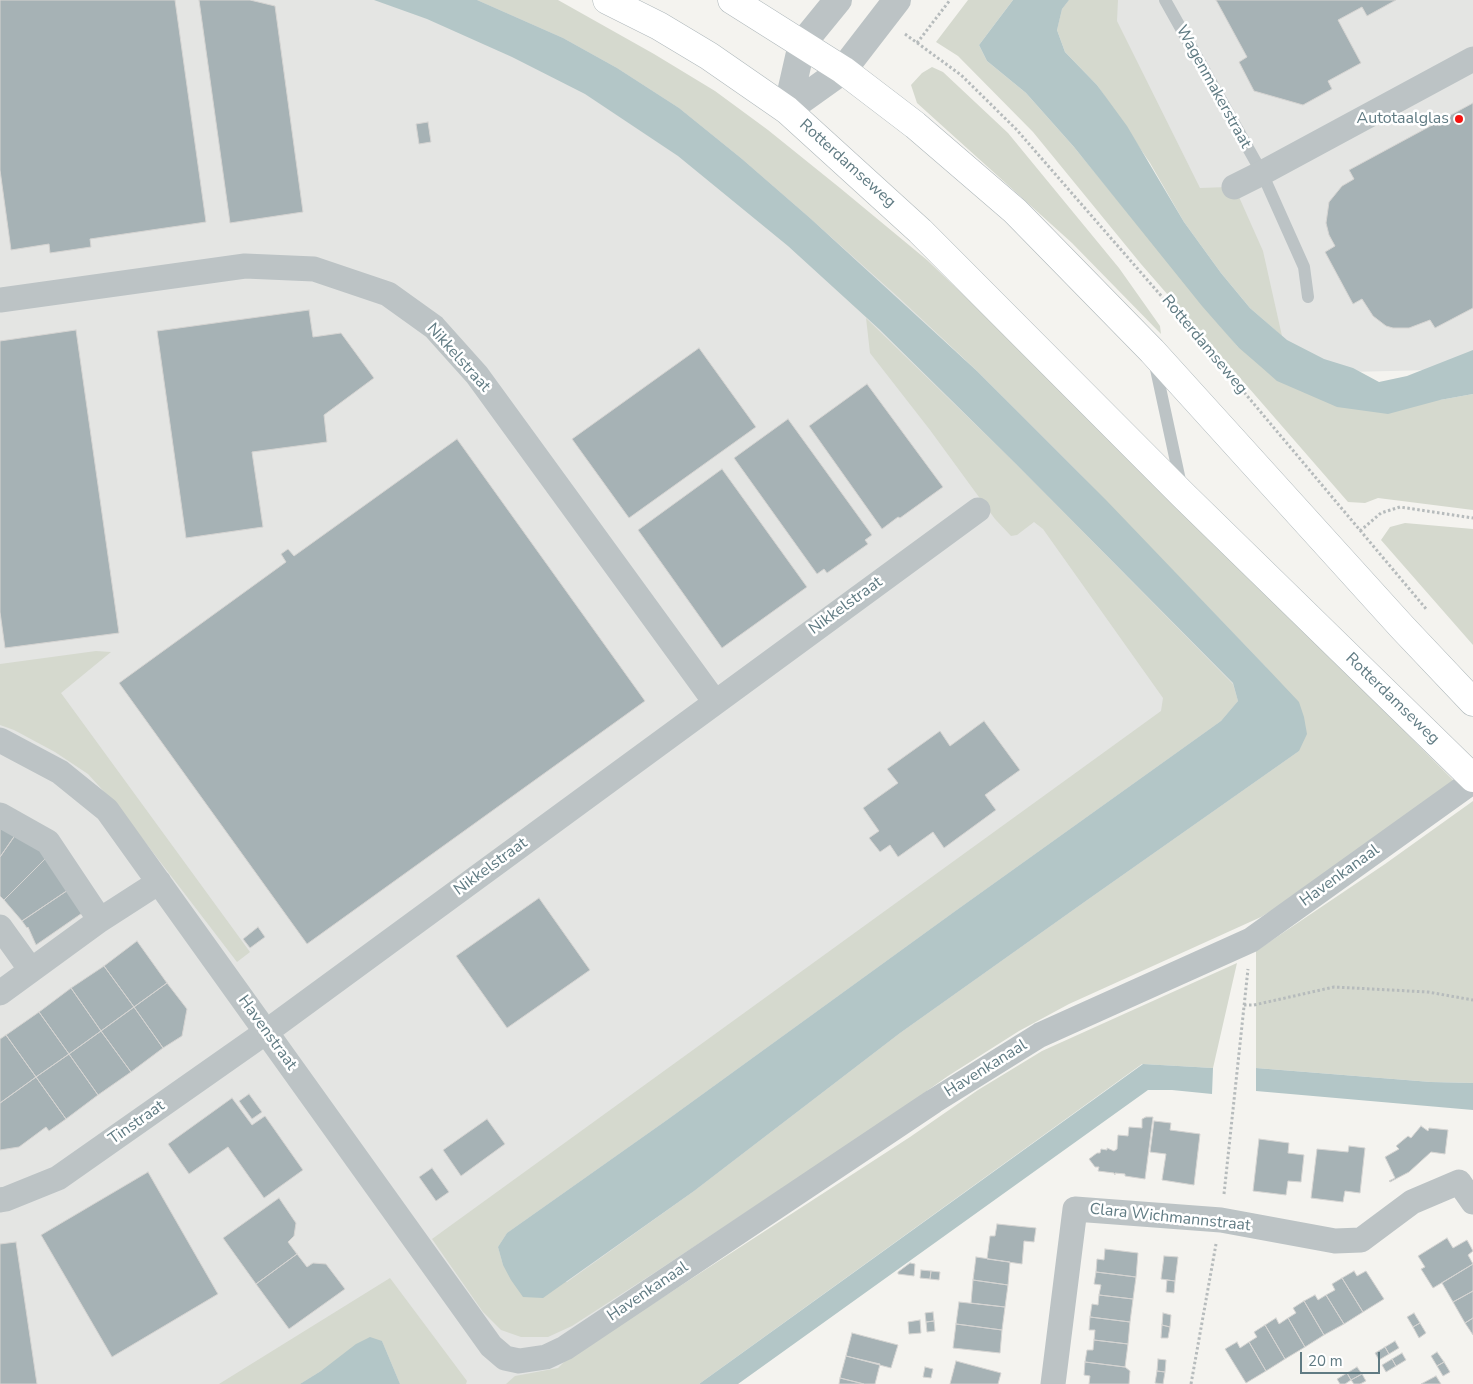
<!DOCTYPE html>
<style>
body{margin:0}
#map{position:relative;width:1473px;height:1384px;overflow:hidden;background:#f4f3ef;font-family:"Nunito Sans",sans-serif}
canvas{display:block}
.scale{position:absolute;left:1300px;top:1352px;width:80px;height:22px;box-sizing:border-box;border:2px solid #607b83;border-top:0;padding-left:6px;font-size:15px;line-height:18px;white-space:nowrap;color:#607b83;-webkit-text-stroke:4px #fff;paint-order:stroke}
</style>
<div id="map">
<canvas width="1473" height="1384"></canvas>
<div class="scale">20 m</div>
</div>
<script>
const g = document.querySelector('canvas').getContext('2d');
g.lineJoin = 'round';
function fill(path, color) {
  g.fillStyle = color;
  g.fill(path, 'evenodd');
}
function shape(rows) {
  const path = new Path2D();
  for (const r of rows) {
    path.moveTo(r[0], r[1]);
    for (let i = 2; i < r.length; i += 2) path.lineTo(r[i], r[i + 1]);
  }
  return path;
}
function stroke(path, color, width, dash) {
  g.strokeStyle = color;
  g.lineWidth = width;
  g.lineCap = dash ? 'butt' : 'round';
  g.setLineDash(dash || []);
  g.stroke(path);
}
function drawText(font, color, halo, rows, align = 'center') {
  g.font = font + ' "Nunito Sans",sans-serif';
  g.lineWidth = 5;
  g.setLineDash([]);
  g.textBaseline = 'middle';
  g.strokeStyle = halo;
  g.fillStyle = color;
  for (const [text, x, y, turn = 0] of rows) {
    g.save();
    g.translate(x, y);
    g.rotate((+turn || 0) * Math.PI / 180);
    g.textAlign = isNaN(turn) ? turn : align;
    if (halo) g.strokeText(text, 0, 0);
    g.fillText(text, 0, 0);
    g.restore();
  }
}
const built = shape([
 [0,0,515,0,665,72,1339,720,547,1384,0,1384],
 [1036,0,1473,0,1473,369,1307,373]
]);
const green = shape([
 [477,0,558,0,654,54,715,91,768,130,840,188,927,260,1108,433,1454,781,1309,887,1261,917,1069,1004,1019,1031,948,1076,893,1115,657,1271,572,1326,548,1337,521,1337,501,1330,483,1312,432,1239,1161,711,1163,698,1043,529,1034,522,1017,535,1011,536,995,519,930,430,870,353,866,318,1016,464,1233,684,1238,701,1221,721,954,912,667,1120,507,1233,498,1247,503,1265,567,1282,694,1191,900,1033,1090,898,1299,751,1266,667,1080,474,977,371,898,297,811,219,742,159,679,108,617,68,563,38],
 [968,0,1013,0,979,45,987,61,1026,93,1074,147,1238,347,1440,400,1473,394,1473,510,1378,498,1365,503,1348,502,1141,264,1033,132,958,56,936,42],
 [1069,0,1118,0,1117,21,1200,188,1228,187,1239,197,1263,251,1282,336,1250,308,1221,273,1184,222,1150,163,1097,85,1065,52,1057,30,1062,9],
 [932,67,943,72,1008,133,1119,268,1160,326,1161,334,1072,243,917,103,911,85,922,73],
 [1405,523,1473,529,1473,645,1381,540,1390,527],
 [96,651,111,652,61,693,250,952,237,962,119,808,88,774,55,752,14,730,0,725,0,664],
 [1473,801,1473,1083,1431,1082,1256,1068,1256,951,1385,864],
 [1237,963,1213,1068,1142,1064,699,1384,506,1384,515,1376,558,1368,566,1360,910,1137,978,1090,1042,1051],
 [390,1278,467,1381,466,1384,400,1384,382,1341,321,1371,300,1384,219,1384]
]);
const water = shape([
 [374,0,477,0,563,38,617,68,679,108,742,159,811,219,977,371,1106,500,1266,667,1299,702,1304,717,1307,734,1299,751,1090,898,900,1033,694,1191,543,1298,523,1297,511,1280,503,1265,498,1247,507,1233,667,1120,954,912,1221,721,1238,701,1233,683,1016,464,879,329,788,246,678,156,585,94,512,57,427,19],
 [1013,0,1069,0,1062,9,1057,30,1065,52,1097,85,1127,126,1184,222,1221,273,1250,308,1287,340,1324,359,1353,368,1379,382,1407,376,1473,350,1473,394,1440,400,1388,414,1337,407,1277,381,1260,366,1238,347,1202,306,1074,147,1026,93,987,61,979,45],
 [1143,1064,1213,1068,1212,1094,1172,1090,1148,1090,738,1384,699,1384],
 [1256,1068,1431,1082,1473,1083,1473,1110,1256,1091],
 [370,1337,382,1341,400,1384,300,1384,321,1371,356,1344]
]);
const building = shape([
 [0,0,175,0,206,222,90,239,91,247,50,253,49,244,11,250,0,170,0,0],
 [199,0,250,0,275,6,303,212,230,223,199,0],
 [1216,0,1396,0,1367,16,1362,7,1338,20,1361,63,1328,81,1332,89,1303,105,1254,91,1239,62,1247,57,1216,0],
 [1473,103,1473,308,1435,328,1430,320,1409,328,1393,328,1386,326,1373,316,1362,299,1353,304,1325,252,1335,246,1329,235,1326,223,1329,202,1342,186,1354,179,1349,170,1473,103],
 [428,122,431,142,419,144,416,124,428,122],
 [309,310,313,337,341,333,374,378,324,415,327,442,252,452,263,527,186,538,157,331,309,310],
 [76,330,119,633,5,648,0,612,0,341,76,330],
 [699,348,756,427,629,518,572,439,699,348],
 [867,384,943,487,900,518,898,517,882,529,809,426,867,384],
 [788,419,872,535,865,540,868,544,827,573,824,569,817,574,734,458,788,419],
 [457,439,645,701,307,944,119,683,286,562,281,554,288,549,294,556,457,439],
 [722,469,807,587,722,648,638,530,722,469],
 [984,721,1020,770,985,795,996,810,944,848,933,832,898,857,890,845,880,852,869,838,879,831,863,808,898,783,887,769,940,731,950,746,984,721],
 [0,820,18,831,0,857,0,820],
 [18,831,48,856,4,900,0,896,0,857,18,831],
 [48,856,74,886,22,921,4,900,48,856],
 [74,886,88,909,36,945,28,927,27,928,22,921,74,886],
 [539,898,590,970,507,1028,456,956,539,898],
 [258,927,265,937,250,948,243,939,258,927],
 [137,941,167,983,134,1007,104,966,137,941],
 [104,966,134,1007,101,1031,71,988,104,966],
 [167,983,187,1009,182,1036,163,1048,134,1007,167,983],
 [71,988,101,1031,69,1054,39,1012,71,988],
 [134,1007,163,1048,131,1072,101,1031,134,1007],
 [39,1012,69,1054,36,1077,6,1035,39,1012],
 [101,1031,131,1072,98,1095,69,1054,101,1031],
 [6,1035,36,1077,0,1103,0,1039,6,1035],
 [69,1054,98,1095,66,1119,36,1077,69,1054],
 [36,1077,66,1119,49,1131,46,1127,19,1147,0,1150,0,1103,36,1077],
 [249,1094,262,1112,252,1119,239,1101,249,1094],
 [232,1098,252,1125,265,1116,303,1170,264,1198,228,1147,189,1174,168,1144,232,1098],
 [1146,1117,1153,1117,1145,1179,1125,1176,1125,1174,1115,1173,1115,1175,1114,1173,1098,1171,1099,1167,1095,1167,1089,1159,1097,1153,1100,1153,1101,1149,1107,1150,1107,1148,1114,1151,1117,1149,1118,1135,1128,1136,1129,1127,1142,1128,1142,1119,1146,1117],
 [487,1119,505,1144,461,1176,443,1150,487,1119],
 [1154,1121,1171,1123,1170,1130,1200,1134,1194,1185,1162,1180,1166,1154,1150,1152,1154,1121],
 [1421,1126,1428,1131,1429,1128,1448,1130,1445,1154,1431,1152,1409,1172,1390,1182,1389,1181,1395,1178,1385,1157,1399,1149,1396,1146,1408,1136,1411,1138,1421,1126],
 [1259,1139,1289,1143,1288,1153,1304,1155,1301,1182,1288,1181,1286,1195,1253,1191,1259,1139],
 [1349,1146,1365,1148,1360,1193,1345,1191,1343,1202,1311,1198,1317,1149,1348,1152,1349,1146],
 [432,1168,449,1192,436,1201,419,1177,432,1168],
 [148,1172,218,1294,112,1357,41,1235,148,1172],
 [279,1198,296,1223,294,1236,288,1242,297,1254,256,1284,223,1238,279,1198],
 [997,1224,1036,1228,1034,1242,1024,1241,1022,1264,987,1259,990,1236,995,1236,997,1224],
 [1447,1238,1453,1248,1467,1240,1473,1251,1468,1255,1473,1264,1433,1288,1421,1269,1425,1267,1418,1256,1447,1238],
 [16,1242,37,1384,0,1384,0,1244,16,1242],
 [1105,1249,1138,1253,1136,1277,1096,1272,1097,1259,1104,1260,1105,1249],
 [297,1254,307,1267,313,1263,326,1264,345,1289,289,1329,256,1284,297,1254],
 [1164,1256,1178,1257,1175,1281,1161,1279,1164,1256],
 [976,1257,1010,1262,1008,1285,973,1280,976,1257],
 [910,1263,915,1264,914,1276,898,1274,898,1272,910,1263],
 [1473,1264,1473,1291,1453,1302,1442,1283,1473,1264],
 [921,1270,931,1271,930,1279,920,1278,921,1270],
 [931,1271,940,1272,939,1280,930,1279,931,1271],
 [1354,1271,1357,1276,1366,1271,1384,1299,1363,1312,1342,1278,1354,1271],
 [1096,1272,1136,1277,1133,1299,1099,1295,1101,1285,1094,1284,1096,1272],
 [1342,1278,1363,1312,1344,1324,1326,1295,1335,1290,1332,1284,1342,1278],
 [973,1280,1008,1285,1005,1307,971,1303,973,1280],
 [1167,1280,1175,1281,1174,1293,1166,1292,1167,1280],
 [1473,1291,1473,1318,1465,1323,1453,1302,1473,1291],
 [1099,1295,1133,1299,1130,1322,1090,1317,1092,1304,1098,1305,1099,1295],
 [1315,1295,1318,1300,1326,1295,1344,1324,1324,1335,1304,1301,1315,1295],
 [1304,1301,1324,1335,1305,1347,1288,1318,1296,1313,1293,1308,1304,1301],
 [959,1302,1005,1307,1002,1330,956,1324,959,1302],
 [933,1312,934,1321,926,1322,925,1313,933,1312],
 [1163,1313,1171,1315,1170,1327,1162,1325,1163,1313],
 [1414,1313,1420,1323,1413,1327,1407,1317,1414,1313],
 [1090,1317,1130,1322,1128,1344,1094,1340,1095,1330,1089,1330,1090,1317],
 [1276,1318,1279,1324,1288,1318,1305,1347,1285,1359,1265,1325,1276,1318],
 [1473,1318,1473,1335,1465,1323,1473,1318],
 [920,1320,921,1333,909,1334,908,1322,920,1320],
 [934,1321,935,1331,927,1332,926,1322,934,1321],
 [1420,1323,1426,1333,1419,1338,1413,1327,1420,1323],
 [956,1324,1002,1330,1000,1353,953,1348,956,1324],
 [1162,1325,1170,1327,1168,1338,1161,1338,1162,1325],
 [1265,1325,1285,1359,1266,1371,1249,1342,1257,1337,1254,1332,1265,1325],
 [852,1333,898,1345,891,1368,846,1356,852,1333],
 [1094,1340,1128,1344,1125,1367,1085,1362,1087,1350,1093,1350,1094,1340],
 [1395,1341,1399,1348,1389,1354,1385,1347,1395,1341],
 [1237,1342,1240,1348,1249,1342,1266,1371,1246,1383,1225,1349,1237,1342],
 [1385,1347,1389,1354,1379,1360,1375,1353,1385,1347],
 [1437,1352,1444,1362,1437,1366,1431,1356,1437,1352],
 [1402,1353,1406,1360,1396,1366,1392,1359,1402,1353],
 [846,1356,880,1364,875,1384,864,1384,840,1378,846,1356],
 [1158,1359,1166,1360,1165,1372,1157,1371,1158,1359],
 [1392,1359,1396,1366,1386,1372,1382,1365,1392,1359],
 [956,1361,1001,1373,998,1384,950,1384,956,1361],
 [1085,1362,1125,1367,1130,1371,1129,1384,1089,1384,1090,1376,1084,1375,1085,1362],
 [1444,1362,1450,1372,1443,1376,1437,1366,1444,1362],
 [925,1367,933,1369,931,1378,923,1377,925,1367],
 [1357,1367,1362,1374,1351,1380,1347,1373,1357,1367],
 [1157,1371,1165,1372,1163,1384,1155,1383,1157,1371],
 [1347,1373,1351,1380,1345,1384,1340,1384,1337,1379,1347,1373],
 [1362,1374,1366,1381,1360,1384,1354,1384,1351,1380,1362,1374],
 [1436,1376,1441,1384,1421,1384,1436,1376],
 [840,1378,864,1384,839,1384,840,1378]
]);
const path = shape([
 [905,34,961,75,1016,129,1217,360,1427,610],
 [917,43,950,0],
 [1360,531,1381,513,1400,507,1473,518],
 [1244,1005,1254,1005,1334,987,1428,992,1473,1000],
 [1224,1194,1248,969],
 [1191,1384,1216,1244]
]);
const service = shape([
 [1165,0,1262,173,1304,267,1308,297],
 [1154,360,1181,485]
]);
const minor = shape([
 [1234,187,1262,173,1473,59],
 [0,300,245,266,314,269,388,294,434,327,477,375,715,702],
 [0,740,60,772,107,810,491,1346,505,1358,519,1361,546,1357,565,1348,934,1101,1040,1035,1251,940,1473,781],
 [0,815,48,842,100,920],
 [0,927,31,970],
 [0,993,100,920,159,882],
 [0,1200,6,1199,58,1178,266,1032,978,510],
 [1053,1384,1075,1209,1221,1220,1335,1241,1361,1240,1412,1202,1459,1182,1473,1202]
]);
const tertiary = shape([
 [787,110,843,70,897,0],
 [787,110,802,44,838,0]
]);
const secondary = shape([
 [607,0,659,26,709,56,787,110,920,231,1183,495,1473,778],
 [732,0,843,70,915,125,1015,211,1152,351,1402,627,1473,702]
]);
const markers = [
 [1459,119,5,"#f4120f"]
];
const streetNames = [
 ["Wagenmakerstraat",1213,87,61],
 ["Rotterdamseweg",847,164,42],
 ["Rotterdamseweg",1204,345,50],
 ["Nikkelstraat",458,358,48],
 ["Nikkelstraat",846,606,-36],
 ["Rotterdamseweg",1392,699,44],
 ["Nikkelstraat",491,867,-36],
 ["Havenkanaal",1340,876,-36],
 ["Havenstraat",267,1033,54],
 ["Havenkanaal",986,1069,-32],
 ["Tinstraat",137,1123,-35],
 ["Clara Wichmannstraat",1170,1218,6],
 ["Havenkanaal",648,1292,-34]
];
const poiNames = [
 ["Autotaalglas",1449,119]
];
fill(built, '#e4e5e3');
fill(green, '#d5d9ce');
fill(water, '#b3c6c7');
fill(building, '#a6b2b5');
stroke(building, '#d5d4d2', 1);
stroke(secondary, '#aeb7ba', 29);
stroke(path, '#b6bbbc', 3, [2.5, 2.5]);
stroke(service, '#bcc3c5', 12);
stroke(minor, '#bcc3c5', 25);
stroke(tertiary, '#bcc3c5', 28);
stroke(secondary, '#fff', 28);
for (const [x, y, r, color] of markers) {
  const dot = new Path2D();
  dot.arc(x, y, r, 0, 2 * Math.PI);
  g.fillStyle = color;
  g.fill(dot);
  stroke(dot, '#fff', 2);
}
drawText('16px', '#607b83', '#fff', streetNames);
drawText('16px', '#607b83', '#fff', poiNames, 'right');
</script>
